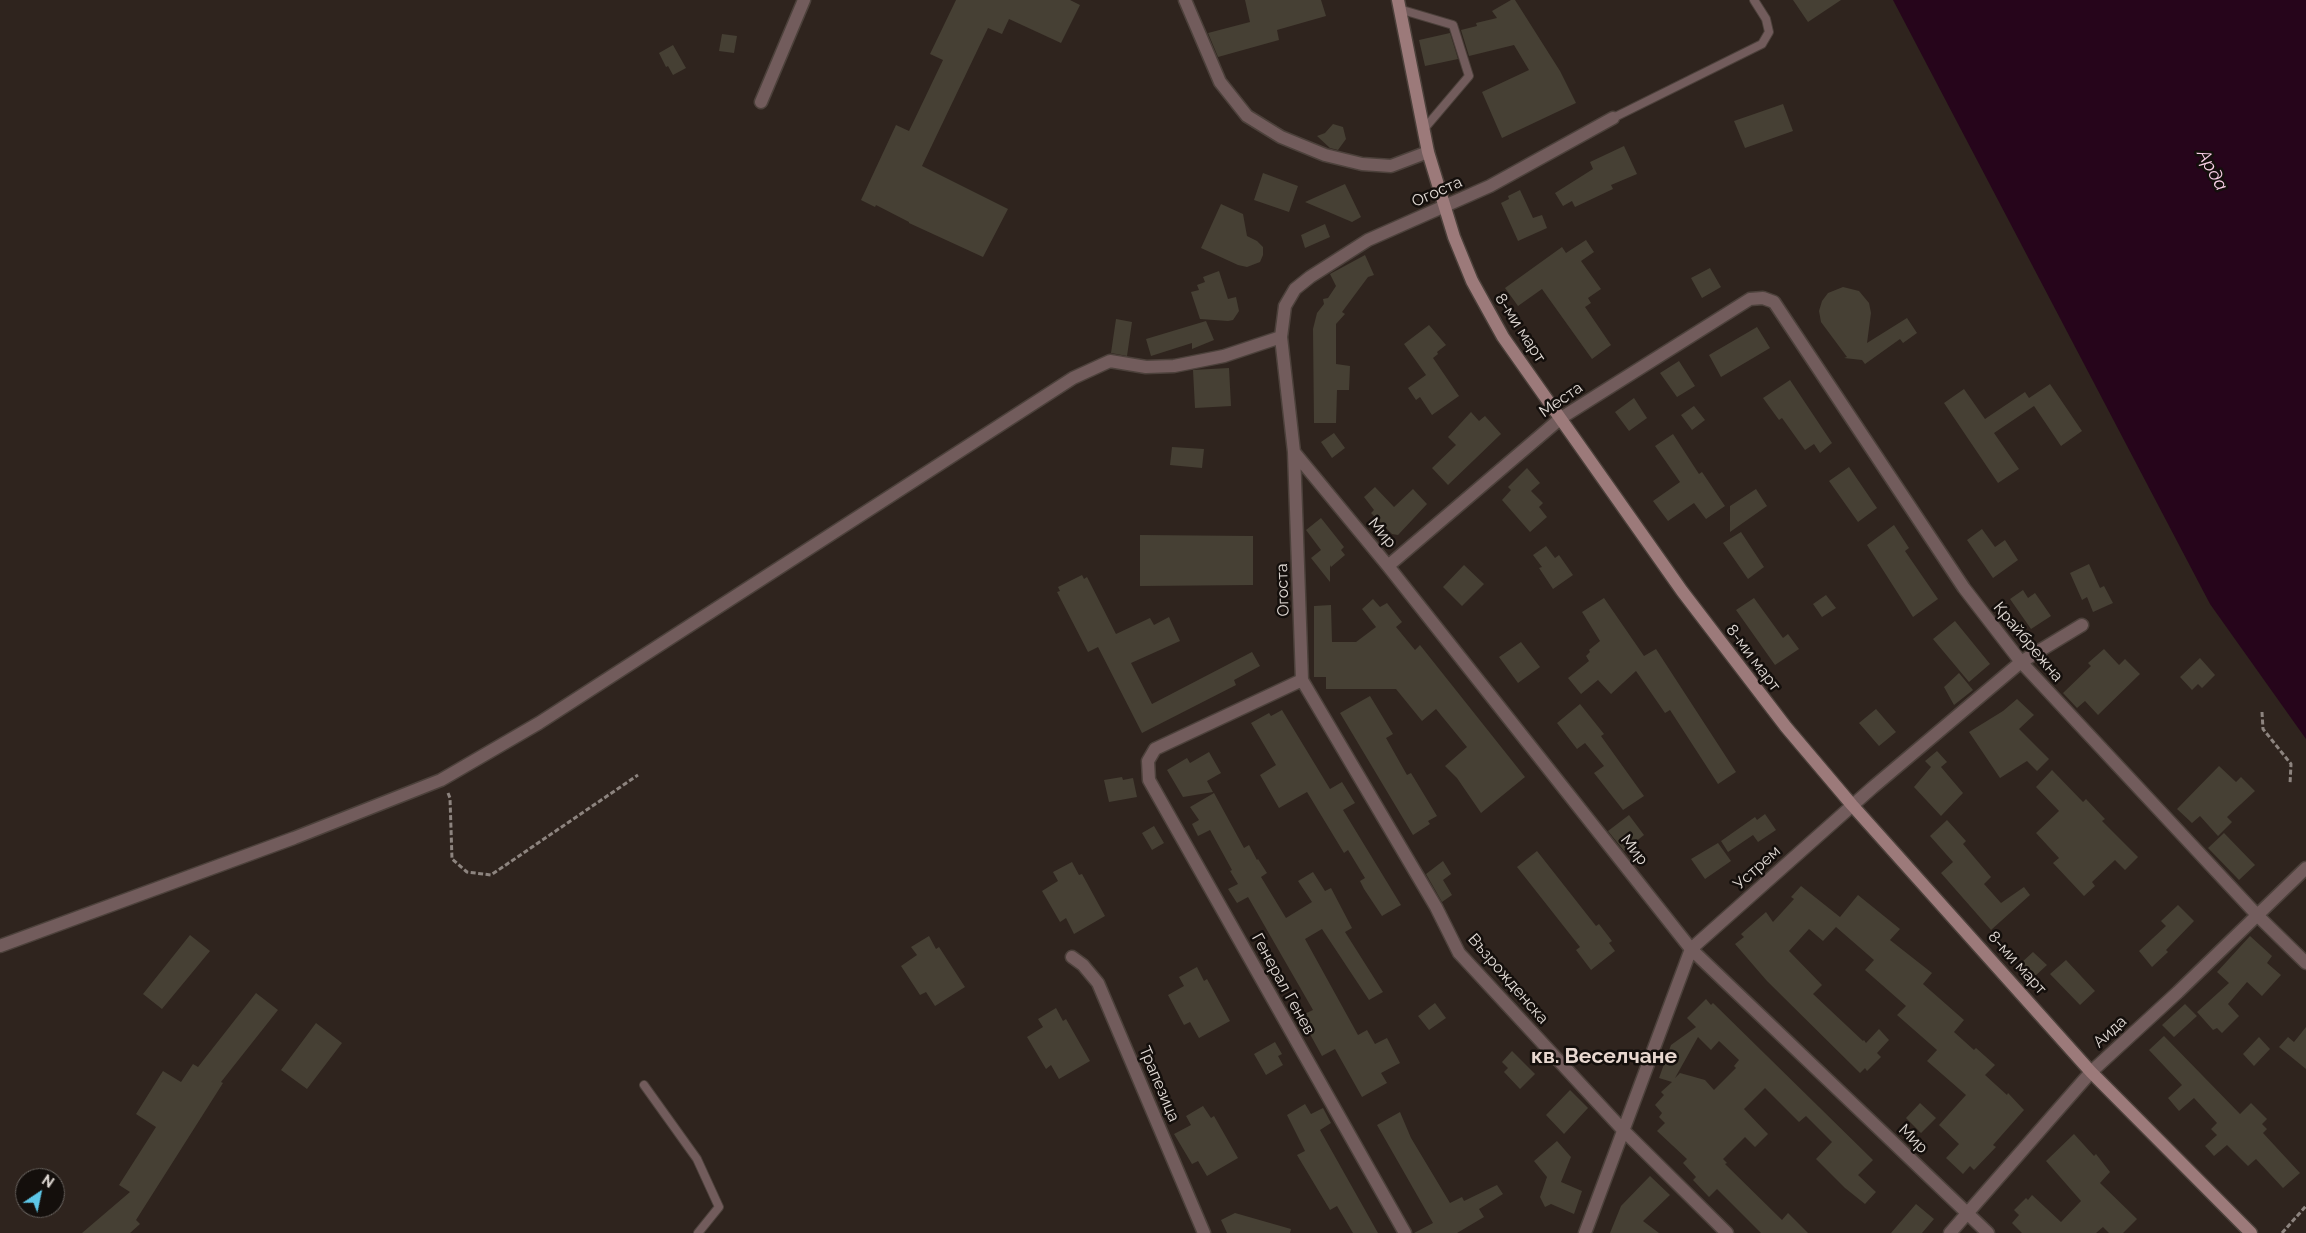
<!DOCTYPE html>
<meta charset="utf-8">
<style>
body{margin:0}
#map{position:relative;width:2306px;height:1233px;overflow:hidden;background:#2f241e;font-family:Raleway,sans-serif}
canvas{display:block}
.north{position:absolute;left:15px;top:1168px;width:50px;height:50px;box-sizing:border-box;background:#140f0c;border:1px solid #66615d;border-radius:50%;rotate:34deg;font-size:14px;font-weight:700;line-height:20px;text-align:center;color:#e2dbd6}
.north::after{content:'';display:block;margin:auto;width:18px;height:22px;background:#5dc7e8;clip-path:polygon(50% 0,100% 100%,50% 72%,0 100%)}
</style>
<div id="map">
<canvas width="2306" height="1233"></canvas>
<div class="north">N</div>
</div>
<script>
const g = document.querySelector('canvas').getContext('2d');
g.lineJoin = 'round';
function fill(path, color) {
  g.fillStyle = color;
  g.fill(path, 'evenodd');
}
function shape(rows) {
  const path = new Path2D();
  for (const r of rows) {
    path.moveTo(r[0], r[1]);
    for (let i = 2; i < r.length; i += 2) path.lineTo(r[i], r[i + 1]);
  }
  return path;
}
function stroke(path, color, width, dash) {
  g.strokeStyle = color;
  g.lineWidth = width;
  g.lineCap = dash ? 'butt' : 'round';
  g.setLineDash(dash || []);
  g.stroke(path);
}
function drawText(font, color, halo, rows, align = 'center') {
  g.font = font + ' Raleway,sans-serif';
  g.lineWidth = 5;
  g.setLineDash([]);
  g.textBaseline = 'middle';
  g.strokeStyle = halo;
  g.fillStyle = color;
  for (const [text, x, y, turn = 0] of rows) {
    g.save();
    g.translate(x, y);
    g.rotate((+turn || 0) * Math.PI / 180);
    g.textAlign = isNaN(turn) ? turn : align;
    if (halo) g.strokeText(text, 0, 0);
    g.fillText(text, 0, 0);
    g.restore();
  }
}
const water = shape([
 [1893,0,2306,0,2306,739,2210,604]
]);
const building = shape([
 [956,0,1070,0,1080,5,1061,43,1009,19,1002,34,988,28,922,166,1008,209,983,257,909,223,909,222,876,205,875,207,861,200,896,125,909,131,943,60,930,54],
 [1245,0,1321,0,1326,16,1277,30,1279,40,1218,57,1208,33,1250,22],
 [1511,0,1515,0,1560,71,1576,103,1502,138,1482,92,1529,70,1514,45,1469,56,1461,30,1477,26,1476,23,1497,18,1492,11],
 [1793,0,1841,0,1808,22],
 [1450,33,1458,59,1425,66,1419,40],
 [722,34,737,36,734,53,719,51],
 [673,45,686,68,673,75,668,66,666,67,659,53],
 [1783,104,1793,131,1745,148,1734,121],
 [1333,124,1343,127,1346,139,1338,150,1330,148,1317,136,1325,133],
 [1624,146,1637,174,1611,185,1613,189,1575,207,1572,201,1563,206,1555,193,1593,169,1590,162],
 [1263,173,1298,186,1289,212,1254,200],
 [1345,184,1361,217,1352,222,1305,202],
 [1520,190,1533,218,1542,215,1547,228,1518,241,1501,203,1509,199,1508,196],
 [1221,204,1243,214,1247,236,1257,241,1263,247,1263,255,1260,262,1247,267,1238,265,1201,248],
 [1325,224,1330,237,1305,248,1301,235],
 [1586,240,1594,252,1581,261,1601,289,1588,298,1591,303,1585,307,1611,345,1592,359,1542,289,1518,306,1505,288,1562,247,1566,253],
 [1365,255,1374,275,1368,277,1342,312,1345,314,1336,324,1336,364,1350,366,1349,390,1337,390,1336,423,1314,423,1313,329,1317,313,1324,304,1323,299,1328,298,1336,286,1330,274],
 [1710,268,1721,287,1702,298,1691,278],
 [1219,271,1228,299,1236,297,1239,311,1233,320,1228,321,1200,319,1191,292,1199,290,1197,285,1205,282,1203,277],
 [1843,287,1859,291,1869,303,1871,313,1867,343,1907,318,1917,333,1903,343,1900,339,1865,364,1862,360,1844,358,1847,357,1821,322,1819,311,1822,301,1828,293],
 [1116,319,1132,322,1127,356,1111,353],
 [1206,321,1214,340,1192,349,1192,343,1151,356,1146,339],
 [1429,325,1446,345,1437,352,1438,354,1433,358,1459,396,1432,415,1420,397,1416,400,1408,388,1426,375,1404,344],
 [1757,327,1770,348,1721,377,1709,355],
 [1679,361,1695,386,1677,397,1660,373],
 [1229,368,1231,406,1195,408,1193,370],
 [1790,380,1832,443,1820,453,1814,444,1805,450,1782,418,1779,420,1763,398],
 [2050,384,2082,431,2061,446,2034,406,1994,433,2019,469,1998,483,1944,403,1964,389,1985,419,2025,392,2029,398],
 [1634,398,1647,418,1629,431,1615,412],
 [1694,406,1705,420,1692,430,1681,415],
 [1471,412,1479,421,1485,416,1501,434,1448,485,1432,468,1456,445,1448,437],
 [1334,433,1345,448,1332,458,1321,442],
 [1673,434,1699,474,1702,472,1725,506,1706,519,1694,503,1668,521,1653,501,1680,482,1655,446],
 [1172,447,1204,449,1202,468,1170,465],
 [1849,467,1877,508,1858,522,1829,481],
 [1527,468,1540,483,1531,491,1543,503,1539,507,1547,517,1530,532,1502,500,1511,490,1508,487],
 [1375,487,1394,507,1413,489,1427,504,1398,535,1392,534,1371,513,1374,510,1364,497],
 [1756,489,1767,506,1730,532,1730,506],
 [1321,518,1344,547,1341,550,1345,555,1331,567,1330,565,1330,582,1311,558,1321,550,1306,530],
 [1894,525,1909,548,1905,551,1938,599,1913,617,1867,545],
 [1982,529,1995,547,2005,540,2018,560,1993,578,1967,540],
 [1741,532,1764,567,1748,579,1723,543],
 [1140,535,1253,536,1253,585,1140,586],
 [1546,546,1555,558,1559,555,1573,575,1553,589,1539,568,1542,567,1533,555],
 [2089,564,2100,588,2104,586,2113,603,2093,612,2087,597,2082,600,2070,573],
 [1464,565,1484,584,1462,606,1443,587],
 [1082,575,1084,579,1087,577,1116,634,1150,618,1154,625,1169,617,1180,641,1131,663,1152,704,1252,652,1260,666,1234,680,1236,685,1142,733,1098,647,1088,652,1057,592,1060,591,1058,587],
 [2023,590,2028,598,2035,593,2051,616,2031,629,2010,599],
 [1826,595,1836,608,1822,617,1813,604],
 [1604,598,1644,656,1656,649,1736,772,1718,784,1670,710,1665,713,1636,671,1611,694,1598,680,1581,694,1568,678,1589,661,1586,656,1590,652,1589,650,1600,641,1582,612],
 [1754,598,1783,638,1788,634,1799,649,1775,665,1736,610],
 [1373,599,1380,607,1387,603,1402,622,1396,627,1415,650,1420,645,1525,777,1481,813,1457,778,1445,766,1467,747,1436,709,1422,721,1396,689,1326,689,1326,677,1314,677,1314,606,1331,605,1332,642,1356,642,1376,627,1362,609],
 [1955,621,1990,664,1969,682,1933,639],
 [1521,642,1540,667,1518,683,1499,657],
 [2104,649,2119,665,2125,659,2140,674,2098,715,2085,701,2077,708,2063,693,2091,666,2088,663],
 [2200,658,2215,675,2202,688,2198,684,2192,690,2180,677],
 [1959,673,1973,690,1954,705,1944,687],
 [1370,696,1393,734,1386,738,1407,775,1411,773,1437,816,1428,821,1430,824,1413,835,1340,713],
 [2017,699,2034,715,2019,729,2049,759,2037,771,2027,761,2000,778,1969,732,2003,711],
 [1580,704,1604,734,1601,736,1644,796,1623,810,1594,773,1604,766,1585,743,1577,749,1557,723],
 [1876,709,1896,732,1879,746,1859,723],
 [1282,710,1330,789,1342,782,1355,803,1343,810,1401,905,1382,916,1364,889,1360,881,1365,878,1348,850,1344,853,1307,792,1279,808,1260,775,1276,765,1251,723,1269,713,1271,716],
 [1937,751,1947,762,1941,767,1963,793,1941,816,1914,787,1931,767,1925,761],
 [1209,752,1221,773,1207,781,1213,792,1183,797,1167,770,1187,758,1190,763],
 [2219,766,2236,782,2241,777,2255,791,2227,817,2232,822,2218,836,2200,816,2192,823,2177,809],
 [2052,770,2083,802,2086,799,2105,819,2102,821,2138,857,2125,870,2115,860,2092,882,2095,886,2084,896,2053,863,2059,858,2036,833,2059,811,2036,787],
 [1122,777,1123,780,1133,778,1137,797,1109,802,1104,780],
 [1214,793,1244,848,1249,845,1257,860,1258,859,1267,873,1261,877,1286,918,1312,902,1298,881,1313,872,1325,891,1331,888,1352,928,1345,932,1383,992,1369,1000,1322,929,1305,939,1358,1035,1367,1030,1375,1044,1387,1038,1400,1063,1381,1073,1387,1083,1362,1097,1335,1049,1322,1056,1300,1016,1313,1010,1248,897,1237,903,1228,889,1238,884,1230,871,1232,870,1210,830,1198,836,1192,824,1199,820,1190,807],
 [1765,814,1776,830,1758,842,1753,835,1728,852,1721,841,1755,817,1757,820],
 [1629,815,1644,835,1624,851,1608,831],
 [1947,820,1966,841,1963,844,1991,877,1984,884,2001,903,2024,887,2030,895,1991,930,1941,873,1953,862,1930,836],
 [1154,826,1164,843,1152,850,1142,833],
 [2224,833,2255,865,2239,880,2208,848],
 [1718,843,1731,861,1705,879,1691,859],
 [1537,851,1596,926,1599,924,1612,941,1609,943,1615,951,1591,970,1576,950,1580,947,1517,867],
 [1443,861,1451,874,1443,880,1452,895,1442,902,1426,874],
 [1072,862,1079,875,1082,874,1105,916,1074,934,1066,918,1060,922,1042,891,1058,881,1053,872],
 [1801,886,1840,917,1858,895,1900,929,1890,940,1932,973,1923,984,1964,1020,1954,1032,1974,1050,1976,1048,1995,1065,1985,1075,2007,1095,2008,1093,2024,1110,1993,1145,1996,1147,1974,1170,1970,1166,1963,1174,1946,1158,1959,1144,1939,1125,1966,1095,1927,1061,1937,1050,1897,1015,1906,1006,1865,970,1874,960,1836,927,1823,941,1809,929,1789,951,1822,985,1813,994,1863,1041,1864,1040,1866,1043,1879,1029,1889,1040,1877,1053,1881,1057,1867,1071,1865,1068,1860,1073,1767,981,1735,944,1744,937,1741,934,1766,912,1773,922,1794,899,1791,897],
 [2178,905,2194,921,2166,950,2168,952,2152,967,2139,951,2166,926,2161,921],
 [190,935,210,951,162,1009,143,994],
 [929,936,936,949,939,947,965,987,935,1006,926,992,920,995,901,966,917,955,911,947],
 [2250,936,2272,956,2267,963,2281,975,2262,996,2247,982,2228,1004,2239,1016,2222,1033,2217,1028,2213,1030,2197,1012,2229,983,2217,972],
 [2033,952,2047,965,2033,978,2020,964],
 [2066,960,2095,991,2080,1005,2050,974],
 [1197,967,1204,981,1207,979,1230,1021,1199,1038,1190,1022,1184,1025,1168,995,1184,986,1179,977],
 [256,993,278,1010,221,1082,223,1083,136,1220,140,1224,130,1233,82,1233,130,1192,119,1185,156,1127,136,1114,163,1071,181,1082,193,1064,198,1067],
 [1706,999,1711,1005,1713,1003,1873,1160,1858,1175,1876,1192,1865,1204,1845,1188,1816,1159,1832,1142,1806,1116,1799,1122,1765,1088,1744,1109,1768,1134,1755,1147,1745,1137,1723,1159,1727,1163,1725,1164,1782,1220,1788,1213,1808,1233,1761,1233,1717,1189,1709,1197,1693,1180,1696,1177,1683,1163,1687,1159,1657,1131,1665,1123,1659,1117,1662,1113,1655,1105,1664,1095,1661,1092,1672,1082,1659,1078,1671,1045,1696,1027,1687,1018],
 [1698,1037,1711,1050,1719,1041,1739,1060,1734,1066,1736,1068,1714,1090,1705,1080,1680,1073,1675,1078],
 [1435,1003,1446,1018,1429,1030,1418,1016],
 [2185,1004,2197,1016,2174,1037,2162,1025],
 [1056,1008,1063,1021,1066,1019,1090,1061,1059,1079,1051,1065,1046,1069,1027,1037,1043,1027,1038,1019],
 [316,1023,342,1043,307,1089,281,1070],
 [2306,1027,2306,1069,2279,1047,2288,1037,2294,1042],
 [2164,1036,2240,1114,2251,1103,2267,1119,2262,1124,2267,1129,2263,1133,2300,1173,2283,1188,2256,1159,2248,1166,2227,1145,2214,1156,2205,1146,2217,1135,2211,1129,2217,1123,2194,1098,2179,1111,2168,1098,2182,1085,2149,1050],
 [2259,1037,2270,1049,2254,1066,2243,1054],
 [1275,1042,1282,1054,1278,1056,1283,1065,1266,1075,1254,1054],
 [1512,1051,1535,1074,1520,1089,1504,1072,1508,1068,1502,1062],
 [1570,1090,1588,1108,1564,1134,1546,1115],
 [1920,1103,1936,1118,1921,1133,1906,1118],
 [1305,1104,1311,1114,1323,1108,1331,1123,1320,1130,1378,1233,1353,1233,1337,1206,1330,1210,1297,1155,1305,1151,1287,1115],
 [1203,1106,1211,1118,1214,1116,1238,1158,1207,1176,1198,1161,1192,1164,1174,1134,1191,1125,1186,1116],
 [1400,1112,1411,1138,1450,1203,1462,1197,1464,1201,1497,1185,1503,1194,1479,1209,1484,1217,1457,1233,1414,1233,1433,1223,1377,1125],
 [2074,1134,2094,1156,2096,1154,2110,1172,2100,1183,2137,1219,2123,1233,2109,1233,2103,1227,2096,1233,2022,1233,2012,1223,2019,1215,2014,1210,2026,1198,2028,1200,2032,1195,2061,1222,2081,1201,2046,1161],
 [1557,1141,1571,1157,1561,1182,1582,1191,1574,1214,1551,1204,1545,1207,1540,1197,1547,1177,1534,1161],
 [1650,1176,1670,1195,1643,1221,1659,1233,1610,1233,1621,1206],
 [1916,1204,1934,1219,1922,1233,1891,1233],
 [1235,1213,1291,1229,1290,1233,1227,1233,1221,1220]
]);
const path = shape([
 [2262,712,2263,729,2291,764,2290,784],
 [448,793,450,798,452,859,467,872,491,875,638,775],
 [2282,1233,2306,1206]
]);
const service = shape([
 [1399,9,1453,25,1469,76,1424,129],
 [1613,118,1762,44,1769,32,1766,19,1754,0],
 [644,1085,697,1159,719,1207,698,1233]
]);
const minor = shape([
 [1185,0,1220,82,1247,116,1281,137,1325,155,1362,164,1391,166,1428,152],
 [761,102,804,0],
 [1613,118,1490,186,1368,240,1310,277,1295,289,1285,306,1281,337,1294,452,1302,680,1436,907,1459,953,1623,1130,1727,1233],
 [1294,452,1388,566,1691,949,1988,1233],
 [1388,566,1561,418,1750,299,1763,298,1774,302,1964,588,2021,662,2258,916,2306,963],
 [1302,680,1155,749,1148,761,1149,780,1405,1233],
 [0,946,294,838,441,780,539,723,1073,378,1110,361,1146,367,1174,366,1224,356,1281,337],
 [1072,957,1083,965,1098,983,1204,1233],
 [1585,1233,1691,949,1872,788,2021,662,2082,625],
 [1950,1233,2091,1072,2178,992,2306,868]
]);
const secondary = shape([
 [1398,0,1428,152,1454,237,1472,281,1503,337,1682,591,1786,727,1852,805,2091,1072,2251,1233]
]);
const streetNames = [
 ["Огоста",1437,192,-24],
 ["8-ми март",1520,328,57],
 ["Места",1561,400,-35],
 ["Мир",1382,533,50],
 ["Огоста",1283,590,-92],
 ["Крайбрежна",2028,642,50],
 ["8-ми март",1753,658,53],
 ["Мир",1634,850,52],
 ["Устрем",1757,868,-42],
 ["8-ми март",2017,963,48],
 ["Възрожденска",1508,979,49],
 ["Генерал Генев",1283,984,61],
 ["Аида",2110,1032,-43],
 ["Трапезица",1159,1084,67],
 ["Мир",1913,1139,44]
];
const waterNames = [
 ["Арда",2212,170,61]
];
const districtNames = [
 ["кв. Веселчане",1604,1057]
];
fill(water, '#26051b');
fill(building, '#464034');
stroke(service, '#4c413b', 10);
stroke(minor, '#4c413b', 15);
stroke(secondary, '#4c413b', 15);
stroke(path, '#8d847f', 3, [5, 2.5]);
stroke(service, '#725c5c', 8);
stroke(minor, '#725c5c', 12);
stroke(secondary, '#9c7a7a', 12);
drawText('16px', '#e2dbd6', '#140f0c', streetNames);
drawText('italic 18px', '#f9cfe6', '#140f0c', waterNames);
drawText('bold 21px', '#e7d7cf', '#140f0c', districtNames);
</script>
